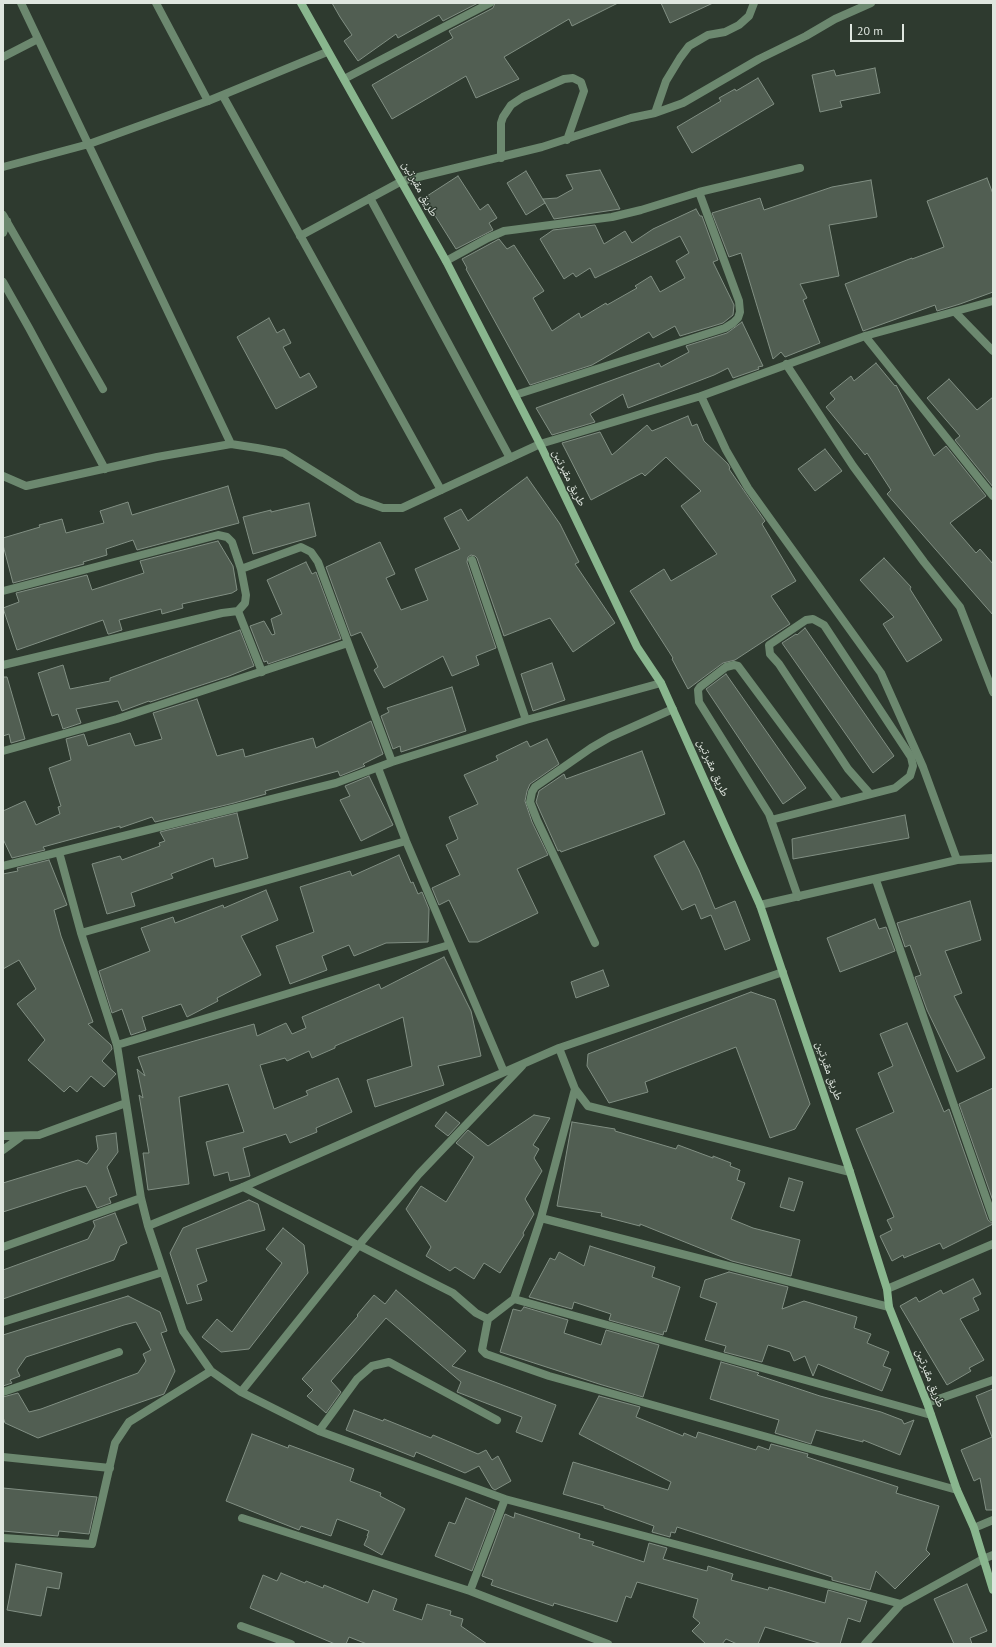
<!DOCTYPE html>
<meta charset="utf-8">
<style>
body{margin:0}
#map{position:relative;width:996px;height:1647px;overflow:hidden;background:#2e3a2f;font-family:"PT Sans",sans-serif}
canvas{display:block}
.frame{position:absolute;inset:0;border:4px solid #dfe6df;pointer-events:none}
.scale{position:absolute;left:850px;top:24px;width:54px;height:18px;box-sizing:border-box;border:2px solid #dfe6df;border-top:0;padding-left:5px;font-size:12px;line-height:14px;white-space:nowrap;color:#dfe6df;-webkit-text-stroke:3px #2e3a2f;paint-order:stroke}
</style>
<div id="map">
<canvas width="996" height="1647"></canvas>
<div class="frame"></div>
<div class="scale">20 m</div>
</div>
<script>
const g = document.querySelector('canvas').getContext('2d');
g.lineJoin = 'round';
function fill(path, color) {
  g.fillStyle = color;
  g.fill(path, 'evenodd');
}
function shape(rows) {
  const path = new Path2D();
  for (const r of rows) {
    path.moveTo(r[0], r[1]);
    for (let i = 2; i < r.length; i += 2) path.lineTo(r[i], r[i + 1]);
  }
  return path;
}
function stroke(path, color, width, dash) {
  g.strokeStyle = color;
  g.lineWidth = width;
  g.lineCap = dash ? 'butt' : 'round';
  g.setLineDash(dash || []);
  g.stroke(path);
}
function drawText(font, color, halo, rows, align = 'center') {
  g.font = font + ' "PT Sans","Noto Naskh Arabic",sans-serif';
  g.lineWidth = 3;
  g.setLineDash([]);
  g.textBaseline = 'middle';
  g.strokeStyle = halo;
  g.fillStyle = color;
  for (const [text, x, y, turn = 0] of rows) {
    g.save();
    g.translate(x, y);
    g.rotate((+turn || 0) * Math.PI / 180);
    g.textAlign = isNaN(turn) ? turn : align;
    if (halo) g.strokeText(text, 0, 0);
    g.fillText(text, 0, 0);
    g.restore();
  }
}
const building = shape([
 [332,3,478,3,443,21,439,15,398,38,396,34,358,61,344,41,352,35,340,17,332,3],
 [495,3,618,3,572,26,569,19,504,57,519,79,476,98,466,76,392,119,372,85,453,38,449,31,493,8,495,3],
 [661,3,713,3,670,23,661,3],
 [875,68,880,93,840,101,842,107,820,112,812,75,834,70,836,76,875,68],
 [758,78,774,104,692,153,677,127,721,101,719,98,735,89,736,91,758,78],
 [600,170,620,209,554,219,543,199,557,198,573,189,566,175,600,170],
 [526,171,545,203,526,215,507,183,526,171],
 [458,176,480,210,488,204,497,218,489,223,493,230,456,249,424,198,458,176],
 [987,178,993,194,993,292,960,304,937,311,935,305,863,331,845,284,912,258,912,259,944,247,927,201,987,178],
 [871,180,877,217,829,225,839,276,800,284,807,298,803,300,820,343,785,357,781,352,773,359,741,253,729,257,712,213,760,198,764,210,832,187,871,180],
 [696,209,700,216,702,216,718,260,713,262,734,305,733,315,723,323,680,336,675,326,653,338,649,332,592,365,530,385,466,269,467,268,462,259,499,239,507,249,514,245,544,291,533,298,552,331,579,313,581,318,606,303,607,305,637,288,635,286,651,276,660,292,685,278,676,261,689,253,680,236,595,278,590,268,576,277,573,273,564,279,540,239,553,230,595,225,604,244,625,231,632,243,653,229,696,209],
 [269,318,277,333,284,329,291,343,283,347,300,378,309,373,317,387,276,409,237,337,269,318],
 [742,322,763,366,758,367,759,369,733,378,728,368,714,375,628,408,623,394,590,414,595,422,552,435,536,408,659,363,661,367,689,352,686,346,727,333,742,322],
 [876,363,895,386,896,385,934,456,946,446,986,496,950,523,976,553,980,549,993,564,993,615,887,494,891,490,867,453,865,455,826,407,835,399,830,393,851,376,854,381,876,363],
 [949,379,977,410,993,397,993,487,955,440,960,436,927,398,949,379],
 [688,416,692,426,697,424,704,441,728,464,730,468,729,469,765,521,762,524,796,581,771,596,790,624,735,660,723,663,688,689,672,659,673,658,630,591,664,569,671,581,717,554,681,506,701,491,666,457,645,476,642,473,591,500,562,443,600,432,612,455,647,425,652,431,688,416],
 [825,449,842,471,815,491,798,469,825,449],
 [527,477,560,524,579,562,575,564,615,623,573,652,550,618,504,636,477,558,475,556,471,555,468,557,467,562,496,648,476,656,479,665,452,676,443,656,384,688,374,670,378,667,361,632,351,636,326,567,380,542,395,574,386,578,401,610,428,600,415,569,460,549,444,518,461,509,468,521,527,477],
 [228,486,239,523,137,550,133,540,106,549,107,555,83,562,84,564,13,583,3,545,3,538,40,527,39,525,62,519,66,533,104,523,100,511,128,502,132,515,228,486],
 [309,503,316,536,253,554,243,517,271,510,271,512,309,503],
 [218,541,233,566,237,590,232,593,182,604,183,608,162,614,161,609,119,620,122,630,109,634,108,634,103,620,17,650,3,608,19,602,16,593,87,575,92,590,144,573,140,561,218,541],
 [884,558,911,587,910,589,942,640,907,662,883,624,894,617,860,580,884,558],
 [306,562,312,574,316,572,341,639,268,664,267,661,264,662,250,626,264,621,272,635,275,634,271,619,282,614,267,580,306,562],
 [805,628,894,756,873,773,782,643,796,634,797,635,805,628],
 [240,630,254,666,229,676,150,702,149,701,122,711,118,701,76,709,81,723,63,729,58,714,52,716,38,673,63,665,70,689,110,681,110,678,240,630],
 [552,663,565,700,533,711,521,674,552,663],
 [726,674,806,788,783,804,706,689,726,674],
 [3,677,7,677,25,739,11,743,9,734,3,736,3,677],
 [452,687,466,731,401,752,400,746,393,749,381,716,389,712,387,708,452,687],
 [197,699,217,756,243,749,245,757,313,738,316,748,371,721,383,754,363,764,365,766,340,776,338,771,265,791,266,794,234,803,155,822,152,817,120,828,120,826,43,847,45,850,12,858,3,839,3,811,25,801,36,825,60,814,58,807,61,806,49,768,71,760,66,739,84,734,88,746,130,733,135,746,162,739,153,713,197,699],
 [547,739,559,764,530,784,527,791,525,801,532,822,548,855,517,869,538,913,478,942,469,942,449,900,439,905,432,888,460,875,446,845,458,839,449,817,478,804,464,775,498,760,496,756,527,741,530,747,547,739],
 [642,751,665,814,561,852,560,850,558,851,536,802,539,791,564,774,566,779,642,751],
 [369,776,393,825,361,841,340,800,350,796,345,786,369,776],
 [237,813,248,858,215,867,213,858,171,874,173,878,131,893,135,906,107,914,92,864,120,856,122,860,160,846,159,843,165,841,160,832,237,813],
 [905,815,909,838,793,859,792,839,905,815],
 [684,841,699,870,715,909,735,901,750,940,725,950,711,915,701,919,695,904,682,910,654,856,684,841],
 [399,855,411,883,413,882,418,894,422,892,429,909,428,942,386,943,354,956,349,945,322,956,327,970,290,984,276,946,314,932,300,887,350,871,352,876,399,855],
 [49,860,67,905,54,910,61,936,93,1022,88,1024,111,1045,112,1049,102,1061,116,1074,104,1087,91,1076,77,1092,70,1086,64,1092,28,1060,45,1040,17,1004,36,989,19,960,3,969,3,874,18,871,17,868,49,860],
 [266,890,278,920,241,936,261,975,217,998,218,1001,187,1017,181,1004,142,1017,146,1030,131,1035,122,1009,112,1013,99,971,150,951,141,928,173,917,175,923,223,905,224,908,266,890],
 [970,901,981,940,945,951,962,993,954,996,985,1058,957,1072,927,1010,915,977,921,975,910,945,905,947,897,923,970,901],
 [875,919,879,929,886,927,895,951,840,972,827,938,875,919],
 [444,957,471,1011,481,1056,438,1066,444,1085,375,1107,367,1080,412,1066,403,1017,335,1046,335,1048,312,1058,309,1051,287,1061,285,1058,260,1065,274,1109,308,1095,306,1091,338,1078,352,1112,316,1128,317,1132,290,1143,286,1134,243,1148,250,1176,230,1181,228,1172,214,1176,206,1142,244,1132,228,1084,179,1097,189,1184,148,1190,143,1153,149,1153,139,1095,143,1098,137,1069,145,1076,138,1057,254,1024,257,1036,286,1023,292,1034,306,1028,302,1017,379,984,381,989,444,957],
 [603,970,609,986,576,998,571,982,603,970],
 [751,992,775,1000,810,1104,795,1129,770,1138,736,1047,645,1082,648,1092,609,1103,587,1066,588,1054,751,992],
 [907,1023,944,1112,949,1109,988,1220,993,1224,943,1249,940,1243,904,1258,903,1255,892,1261,880,1236,892,1230,887,1220,894,1217,856,1129,894,1112,878,1073,893,1066,880,1034,907,1023],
 [993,1088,993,1201,959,1104,993,1088],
 [446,1112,460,1123,448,1136,435,1126,446,1112],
 [534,1115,550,1118,533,1145,539,1149,534,1158,542,1171,525,1199,534,1214,523,1233,524,1235,500,1273,484,1263,474,1279,455,1267,450,1271,426,1256,431,1247,406,1209,421,1186,446,1202,474,1157,456,1143,468,1130,488,1146,534,1115],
 [572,1122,615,1129,615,1131,676,1149,678,1145,713,1158,713,1156,731,1163,730,1166,740,1170,737,1180,745,1183,731,1219,753,1228,800,1240,791,1276,732,1261,640,1224,640,1226,601,1216,602,1213,557,1206,572,1122],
 [116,1133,118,1152,107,1167,117,1195,109,1198,111,1203,97,1208,86,1186,74,1189,3,1212,3,1183,78,1160,87,1164,98,1149,96,1136,116,1133],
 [789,1178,803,1182,794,1211,780,1207,789,1178],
 [249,1200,258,1204,265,1230,196,1249,207,1281,197,1285,202,1300,187,1304,170,1253,183,1228,249,1200],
 [115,1213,127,1243,120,1246,114,1260,3,1299,3,1270,88,1239,95,1226,93,1221,115,1213],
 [283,1228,304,1245,308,1273,249,1349,221,1352,202,1337,217,1319,232,1332,282,1263,266,1249,283,1228],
 [590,1246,655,1267,652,1277,680,1287,666,1332,664,1331,663,1335,609,1320,611,1314,574,1302,572,1309,529,1297,550,1258,555,1260,559,1252,584,1266,590,1246],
 [729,1272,788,1287,782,1309,804,1301,857,1317,854,1328,871,1334,867,1343,889,1352,883,1366,891,1369,882,1391,818,1364,813,1376,805,1356,794,1361,790,1352,768,1345,762,1362,724,1352,726,1346,705,1340,717,1303,700,1297,705,1280,729,1272],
 [973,1279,981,1294,973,1298,979,1310,960,1319,984,1360,969,1368,971,1371,947,1385,900,1306,916,1297,919,1302,941,1290,943,1294,973,1279],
 [396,1290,466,1351,452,1366,556,1405,542,1442,516,1432,522,1417,457,1392,461,1382,386,1318,331,1381,341,1392,326,1413,307,1396,313,1390,302,1379,358,1316,357,1315,374,1295,385,1304,396,1290],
 [128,1296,160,1312,167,1331,161,1333,175,1371,164,1394,38,1438,5,1423,3,1417,3,1397,18,1393,29,1412,41,1409,138,1373,146,1361,143,1354,151,1350,136,1322,124,1325,26,1357,17,1370,20,1376,10,1380,12,1383,3,1386,3,1335,128,1296],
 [524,1307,568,1320,564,1333,601,1345,606,1330,659,1345,643,1397,599,1384,500,1352,513,1309,521,1311,524,1307],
 [721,1362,759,1373,757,1375,820,1396,881,1412,902,1420,904,1424,914,1420,900,1455,863,1440,863,1442,816,1430,811,1444,775,1433,779,1420,710,1399,721,1362],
 [993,1389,993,1510,986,1510,980,1478,974,1481,961,1450,992,1437,976,1396,993,1389],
 [599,1396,640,1407,636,1417,683,1436,684,1433,696,1438,698,1432,756,1450,758,1446,769,1450,771,1444,808,1454,807,1457,898,1487,896,1493,939,1506,926,1550,930,1554,895,1589,876,1571,870,1590,832,1580,832,1577,677,1527,675,1533,671,1532,670,1537,652,1532,654,1526,604,1508,604,1506,563,1494,573,1462,668,1490,671,1482,579,1434,599,1396],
 [354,1410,383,1421,384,1419,431,1438,433,1435,478,1454,486,1450,492,1460,498,1456,511,1481,495,1490,492,1488,479,1466,465,1473,416,1452,414,1457,346,1430,354,1410],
 [252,1434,288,1448,289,1445,354,1469,350,1481,381,1493,380,1496,405,1509,382,1555,364,1545,368,1536,367,1536,369,1531,337,1519,331,1536,301,1526,299,1530,226,1501,252,1434],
 [3,1488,97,1497,89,1534,59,1531,58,1536,3,1531,3,1488],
 [466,1498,495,1510,472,1571,435,1556,449,1522,455,1524,466,1498],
 [515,1513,580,1534,579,1538,594,1542,592,1545,644,1562,649,1543,667,1548,663,1559,707,1571,708,1566,733,1574,731,1580,768,1590,769,1587,825,1603,828,1590,867,1601,860,1622,848,1618,840,1644,822,1644,765,1627,758,1644,737,1644,726,1639,722,1644,706,1644,692,1631,700,1623,693,1617,698,1599,637,1582,631,1598,626,1596,617,1622,554,1603,553,1606,491,1585,493,1580,482,1576,505,1514,514,1518,515,1513],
 [16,1564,62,1573,59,1589,47,1587,41,1616,7,1610,16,1564],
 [281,1573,305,1583,306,1581,323,1588,324,1585,368,1603,373,1590,397,1599,393,1610,422,1620,427,1604,451,1611,450,1615,463,1619,461,1626,487,1644,367,1644,349,1637,346,1644,335,1644,250,1608,263,1575,277,1581,281,1573],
 [967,1584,987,1631,970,1638,972,1644,954,1644,934,1599,967,1584]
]);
const lane = shape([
 [156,3,208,101],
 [223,96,441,490],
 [370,198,510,458],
 [3,215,103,389],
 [3,233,7,221],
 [300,236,402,181],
 [3,282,29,328,105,469],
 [771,820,895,788,910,776,913,766,911,757,824,625,813,619,806,620,769,645,770,654,779,664,848,769,870,794],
 [798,897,769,814,699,702,698,690,700,687,726,667,734,665,738,666,839,802],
 [595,943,537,820,530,802,532,792,535,787,591,748,610,737,673,709]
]);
const street = shape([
 [21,3,231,444],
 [3,57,38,39],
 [344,79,490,3],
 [655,113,666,81,680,58,689,46,708,35,725,32,739,25,749,16,754,3],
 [501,158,501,123,503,117,511,105,523,97,564,79,573,78,581,82,584,91,567,140],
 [3,167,89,144,208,101,327,52],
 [402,181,542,147,631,118,655,113,683,103,759,59,806,36,835,19,871,3],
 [446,261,488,238,504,231,612,217,641,210,699,192,800,168],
 [955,312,993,351],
 [865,336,993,496],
 [786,364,853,466,924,562,960,607,993,692],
 [515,395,725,328,733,323,738,318,740,312,739,301,699,192],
 [701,396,726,450,748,488,881,673,923,767,957,860],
 [3,476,26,486,157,457,231,444,257,448,284,453,358,499,383,508,402,508,540,444,701,396,865,336,993,301],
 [472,560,526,720],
 [241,569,301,547,311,552,318,562,392,762],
 [3,591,218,535,227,537,232,542,241,569,246,595,245,603,238,611,262,672],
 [3,665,222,613,238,611],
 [3,751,117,719,348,643],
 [378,768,406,841,504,1072],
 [59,852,81,933,117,1045,141,1198,148,1226,183,1331,211,1371,241,1392,319,1431,505,1499,901,1604],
 [3,866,336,783,392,762,526,720,661,683],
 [876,880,993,1218],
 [760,905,957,860,993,858],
 [81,933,406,841],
 [117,1045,449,945],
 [559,1048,575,1089,588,1106,850,1172],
 [575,1089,541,1218,514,1299,488,1319,482,1350,486,1354,549,1376,957,1490],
 [3,1136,39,1135,126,1103],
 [3,1150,22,1136],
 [243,1187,453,1293,476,1313,488,1319],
 [541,1218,889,1307],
 [148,1226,243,1187,559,1048,783,972],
 [3,1247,141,1198],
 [887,1289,993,1244],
 [514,1299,931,1415],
 [3,1322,163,1272],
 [3,1392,119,1352],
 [241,1392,359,1245,419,1174,522,1066],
 [927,1403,993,1380],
 [319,1431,357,1379,372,1366,389,1362,497,1420],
 [3,1457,110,1468],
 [242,1518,470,1591,608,1644],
 [974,1528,993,1520],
 [3,1538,92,1544,115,1443,129,1422,211,1371],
 [470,1591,505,1499],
 [241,1626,291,1644],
 [865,1644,901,1604,983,1559,993,1555]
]);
const secondary = shape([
 [301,3,446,261,540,444,637,647,661,683,760,905,850,1172,887,1289,889,1307,927,1403,957,1490,974,1528,993,1590]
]);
const streetNames = [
 ["طريق مقبرتين",420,189,61],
 ["طريق مقبرتين",569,478,64],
 ["طريق مقبرتين",713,768,66],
 ["طريق مقبرتين",829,1071,71],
 ["طريق مقبرتين",930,1378,69]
];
fill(building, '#515e52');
stroke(building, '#818f83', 1);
stroke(lane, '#6c886f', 8);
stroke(street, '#6c886f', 8);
stroke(secondary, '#89b68e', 8);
drawText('12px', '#dfe6df', '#2e3a2f', streetNames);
</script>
